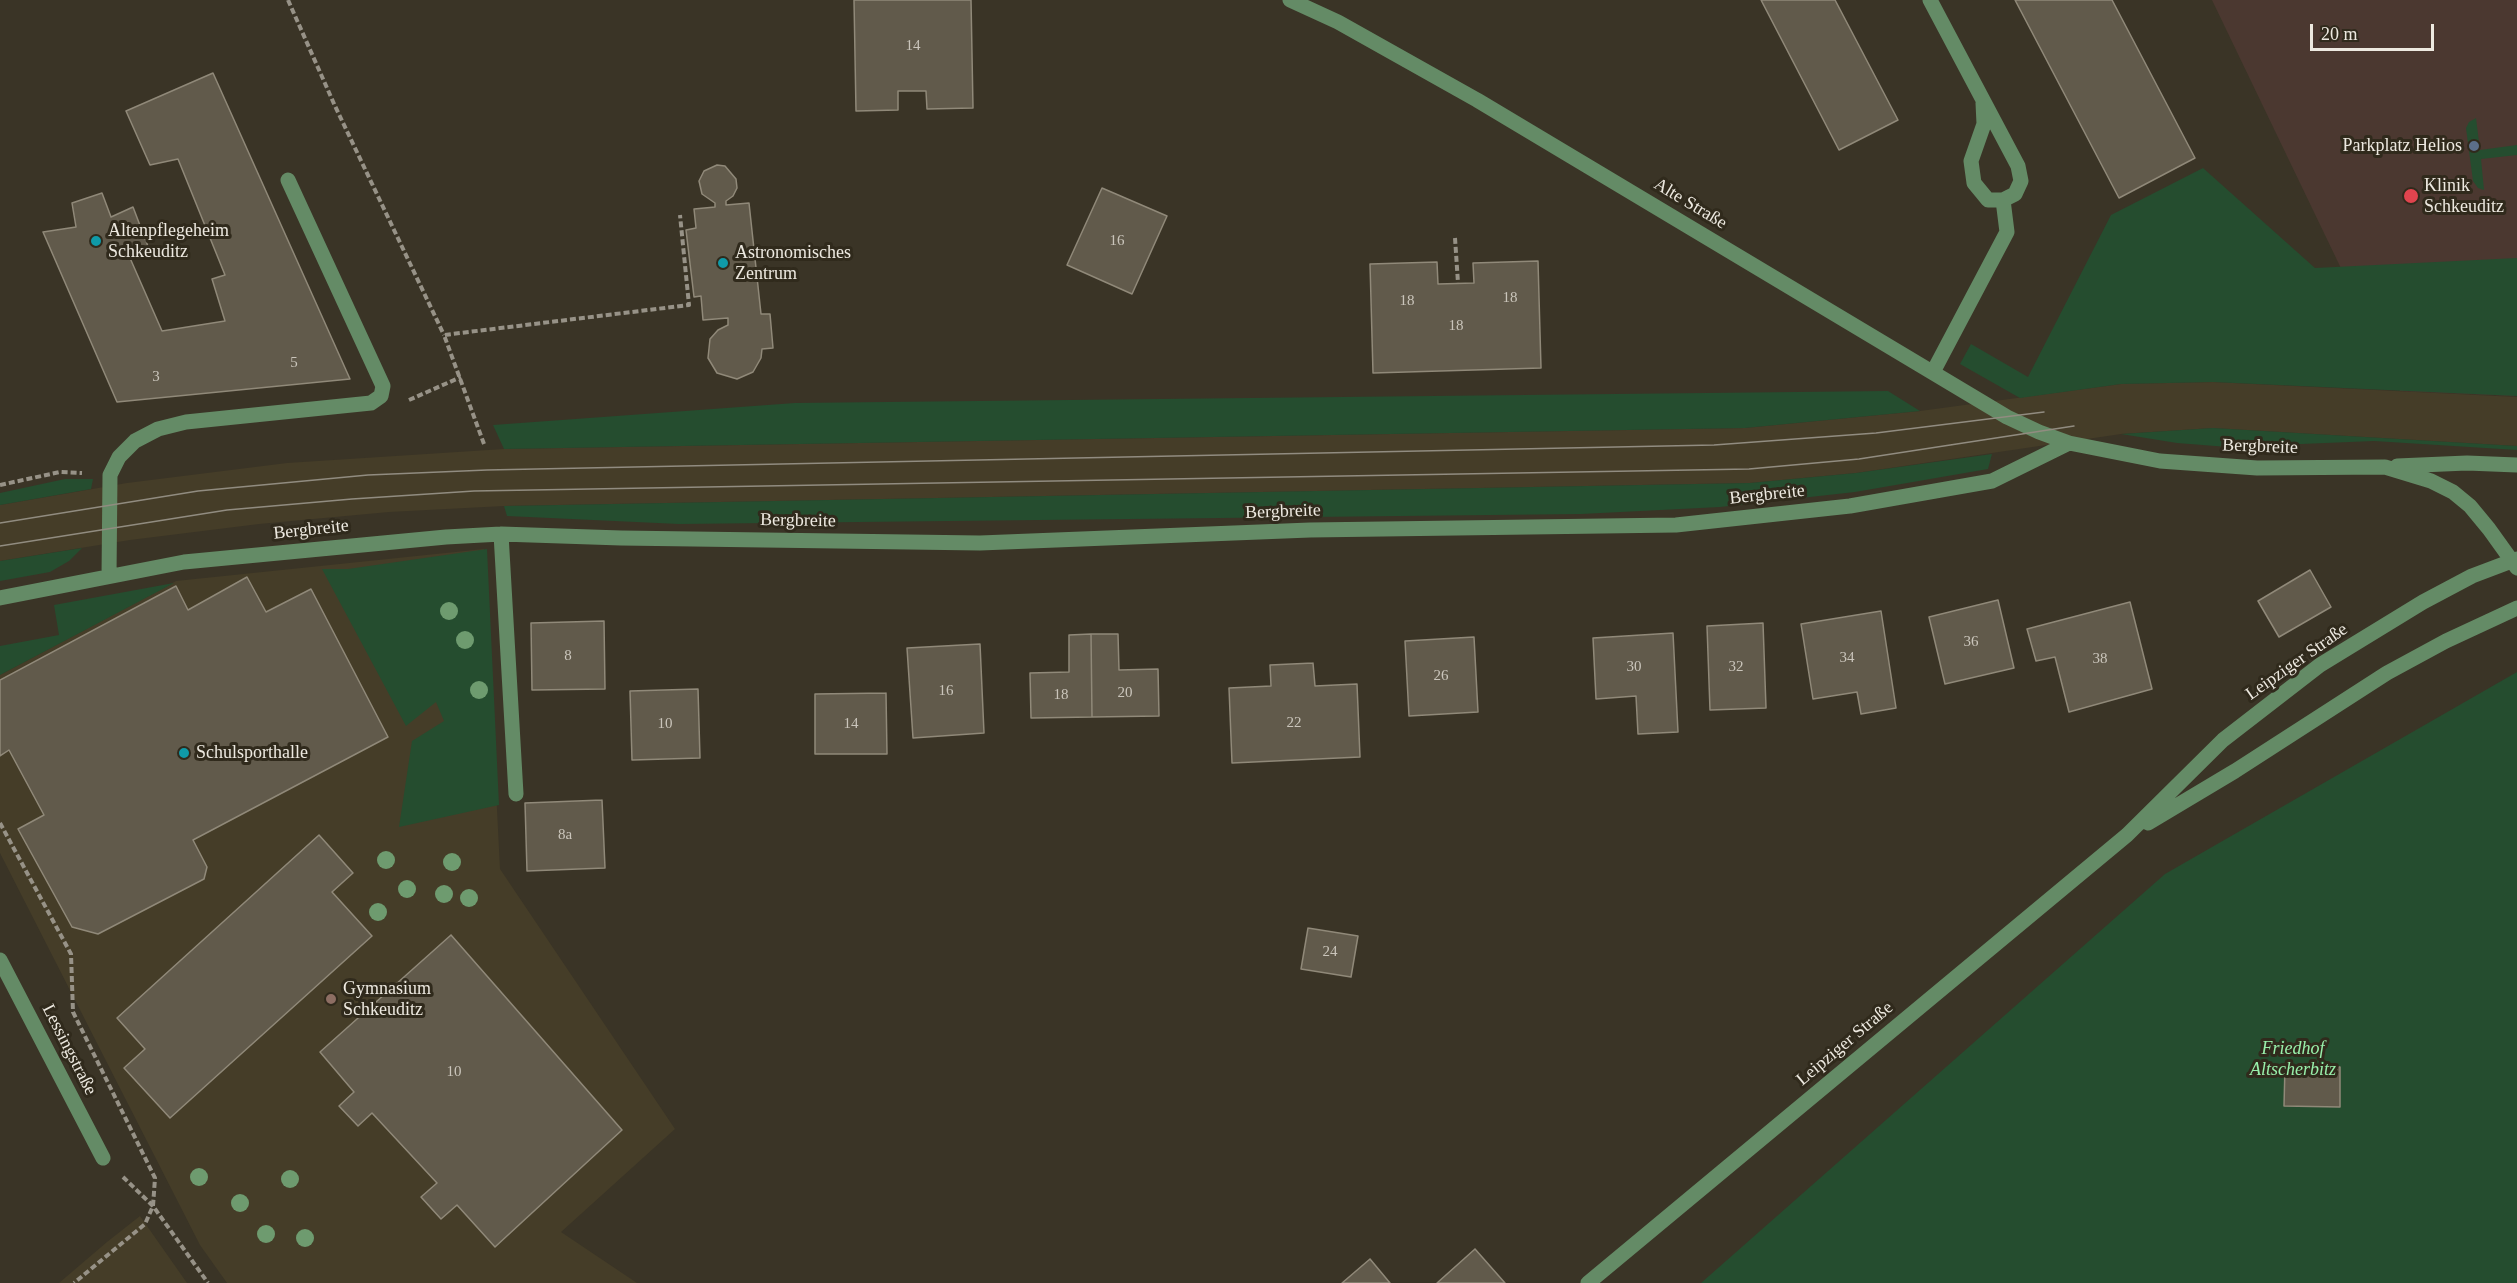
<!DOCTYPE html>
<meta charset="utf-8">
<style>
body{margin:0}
#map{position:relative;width:2517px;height:1283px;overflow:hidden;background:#3a3426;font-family:Georgia,serif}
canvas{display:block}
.scale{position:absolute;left:2310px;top:24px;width:124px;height:27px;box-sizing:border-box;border:3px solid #ede9e0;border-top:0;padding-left:8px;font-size:18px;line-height:21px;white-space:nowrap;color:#ede9e0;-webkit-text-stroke:4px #302a1c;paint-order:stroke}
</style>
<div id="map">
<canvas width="2517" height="1283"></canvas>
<div class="scale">20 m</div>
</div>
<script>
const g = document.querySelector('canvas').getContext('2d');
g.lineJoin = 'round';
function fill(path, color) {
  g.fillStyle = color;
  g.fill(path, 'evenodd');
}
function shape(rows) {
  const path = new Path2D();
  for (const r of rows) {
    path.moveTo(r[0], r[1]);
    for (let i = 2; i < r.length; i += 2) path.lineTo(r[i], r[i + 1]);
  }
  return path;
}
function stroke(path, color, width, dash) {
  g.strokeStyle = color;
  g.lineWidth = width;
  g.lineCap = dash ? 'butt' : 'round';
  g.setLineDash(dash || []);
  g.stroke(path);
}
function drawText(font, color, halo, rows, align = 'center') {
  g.font = font + ' Georgia,serif';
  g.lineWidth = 6;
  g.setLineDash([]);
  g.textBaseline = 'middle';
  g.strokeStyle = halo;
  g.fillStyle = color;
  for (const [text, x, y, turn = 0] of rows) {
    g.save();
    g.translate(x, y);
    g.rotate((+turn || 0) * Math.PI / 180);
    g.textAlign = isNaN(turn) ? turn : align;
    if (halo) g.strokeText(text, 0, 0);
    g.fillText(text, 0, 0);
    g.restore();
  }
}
const built = shape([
 [2213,382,2517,397,2517,446,2213,428,2121,434,1856,473,1750,483,504,506,389,512,259,524,130,540,0,561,0,505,127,483,287,463,504,449,1745,428,1920,411,2121,384],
 [484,549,500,869,675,1129,561,1232,637,1283,227,1283,200,1245,0,853,0,675,176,581],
 [140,1216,187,1283,59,1283,107,1242]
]);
const medical = shape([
 [2212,0,2517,0,2517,396,2400,391]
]);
const green = shape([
 [2476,118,2480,150,2517,145,2517,155,2481,159,2484,190,2478,188,2473,181,2466,128,2469,122],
 [2203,168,2315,268,2517,258,2517,396,2213,382,2121,384,2020,398,1960,364,1971,344,2028,377,2111,215],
 [1888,391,1920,411,1745,428,504,449,493,425,795,403],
 [2213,428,2517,446,2517,450,2374,441,2228,447,2177,443,2121,434],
 [1992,454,1988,469,1855,492,1720,507,1581,514,679,524,507,516,504,506,1750,483,1856,473],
 [65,479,93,479,91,489,0,505,0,493],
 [82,548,69,561,50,572,0,581,0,561],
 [487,549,499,805,399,827,412,741,444,721,436,702,406,726,322,569,348,569],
 [174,583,0,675,0,646,59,635,54,605],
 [2517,672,2517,1283,1701,1283,2165,874]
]);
const building = shape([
 [854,0,971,0,973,108,927,109,926,91,898,91,898,110,856,111,854,0],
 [1761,0,1835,0,1898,120,1839,150,1761,0],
 [2015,0,2112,0,2195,158,2119,198,2015,0],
 [213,73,350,379,117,402,43,232,76,227,72,203,102,193,111,217,133,207,149,249,130,258,162,331,225,321,212,279,225,275,178,159,150,165,126,111,213,73],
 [717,165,725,166,736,179,737,188,733,196,726,201,726,205,749,203,761,314,770,314,773,348,762,349,761,358,753,372,737,379,717,373,708,358,710,339,718,330,728,325,728,318,703,320,701,296,694,297,686,230,696,228,694,209,715,207,715,203,702,194,699,181,704,171,717,165],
 [1102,188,1167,216,1132,294,1067,265,1102,188],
 [1538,261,1541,368,1373,373,1370,264,1437,262,1438,284,1474,283,1473,263,1538,261],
 [2310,570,2331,607,2279,637,2258,601,2310,570],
 [247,577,266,612,311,589,388,737,193,840,207,867,204,879,98,934,72,927,18,829,44,815,9,750,0,756,0,680,176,586,188,610,247,577],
 [1998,600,2014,668,1945,684,1929,617,1998,600],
 [2130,602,2152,689,2069,712,2055,657,2036,661,2027,629,2130,602],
 [1881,611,1896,708,1861,714,1857,692,1813,699,1801,624,1881,611],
 [604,621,605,689,532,690,531,623,604,621],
 [1763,623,1766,708,1710,710,1707,626,1763,623],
 [1673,633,1678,732,1638,734,1636,696,1596,699,1593,638,1673,633],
 [1091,634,1118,634,1119,670,1158,669,1159,716,1092,717,1091,634],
 [1091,634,1092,717,1031,718,1030,673,1069,672,1069,635,1091,634],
 [1474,637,1478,712,1409,716,1405,641,1474,637],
 [980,644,984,733,913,738,907,648,980,644],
 [1313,663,1315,686,1357,684,1360,757,1232,763,1229,688,1271,686,1270,665,1313,663],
 [698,689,700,758,632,760,630,691,698,689],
 [886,693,887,754,815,754,815,694,886,693],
 [602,800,605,868,527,871,525,803,602,800],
 [319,835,353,873,332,892,372,936,170,1118,124,1068,145,1049,117,1018,319,835],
 [1308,928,1358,936,1351,977,1301,969,1308,928],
 [451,935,622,1130,495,1247,457,1205,441,1219,421,1197,437,1183,372,1113,358,1126,339,1106,354,1092,320,1052,451,935],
 [2285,1066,2340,1067,2340,1107,2284,1106,2285,1066],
 [1475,1249,1505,1283,1437,1283,1475,1249],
 [1370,1259,1390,1283,1342,1283,1370,1259]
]);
const path = shape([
 [288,0,335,106,444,335],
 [1455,238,1458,283],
 [409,400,461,377],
 [484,444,444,335,689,305,680,215],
 [0,485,60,472,82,473],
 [0,823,71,954,73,1012,155,1178,153,1206,145,1224,74,1283],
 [123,1177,153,1206,208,1283]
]);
const minor = shape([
 [1290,0,1338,22,1477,100,2007,417,2039,432,2069,443,2160,461,2257,468,2385,467,2431,481,2453,492,2470,506,2489,529,2517,568],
 [1930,0,2018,166,2021,181,2015,194,2003,200,1988,200,1974,183,1971,161,1984,124,1983,103],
 [1933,372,2007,232,2003,200],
 [2397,466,2467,463,2517,465],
 [501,534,516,794],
 [109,576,110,475,119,457,135,441,158,429,186,422,371,403,381,396,383,386,288,180],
 [0,598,184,562,446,537,501,534,621,538,980,543,1310,530,1676,525,1850,506,1992,481,2069,443],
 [2148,823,2235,771,2387,673,2446,641,2517,608],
 [0,960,103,1158],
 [1588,1283,2127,835,2223,740,2320,665,2423,602,2472,576,2517,559]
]);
const tram = shape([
 [0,523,198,491,368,475,487,470,1714,445,1876,433,2044,412],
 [0,546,227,510,352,499,474,491,1749,469,1859,459,2074,426]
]);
const trees = [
 [449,611],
 [465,640],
 [479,690],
 [386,860],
 [452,862],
 [407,889],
 [444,894],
 [469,898],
 [378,912],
 [199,1177],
 [290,1179],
 [240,1203],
 [266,1234],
 [305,1238]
];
const markers = [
 [2474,146,6,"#5c6f8a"],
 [2411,196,8,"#e0444e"],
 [96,241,6,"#0f9aa8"],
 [723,263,6,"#0f9aa8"],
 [184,753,6,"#0f9aa8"],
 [331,999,6,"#8d6e63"]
];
const numberNames = [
 ["14",913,46],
 ["16",1117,241],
 ["18",1510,298],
 ["18",1407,301],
 ["18",1456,326],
 ["5",294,363],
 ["3",156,377],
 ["36",1971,642],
 ["8",568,656],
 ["34",1847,658],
 ["38",2100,659],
 ["30",1634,667],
 ["32",1736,667],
 ["26",1441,676],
 ["16",946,691],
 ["20",1125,693],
 ["18",1061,695],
 ["22",1294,723],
 ["10",665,724],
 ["14",851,724],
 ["8a",565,835],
 ["24",1330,952],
 ["10",454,1072]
];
const poiNames = [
 ["Parkplatz Helios",2462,146,"right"],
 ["Klinik",2424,186],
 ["Schkeuditz",2424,207],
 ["Altenpflegeheim",108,231],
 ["Schkeuditz",108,252],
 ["Astronomisches",735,253],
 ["Zentrum",735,274],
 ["Schulsporthalle",196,753],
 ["Gymnasium",343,989],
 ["Schkeuditz",343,1010]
];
const streetNames = [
 ["Alte Straße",1690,204,31],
 ["Bergbreite",2260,447,2],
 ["Bergbreite",1767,495,-6],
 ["Bergbreite",1283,512,-2],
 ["Bergbreite",798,521,1],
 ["Bergbreite",311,530,-6],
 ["Leipziger Straße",2297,662,-35],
 ["Leipziger Straße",1845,1044,-40],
 ["Lessingstraße",69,1050,63]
];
const parkNames = [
 ["Friedhof",2293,1049],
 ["Altscherbitz",2293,1070]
];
fill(built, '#453d28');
fill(medical, '#4b3830');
fill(green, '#254d2f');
fill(building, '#615a4b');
stroke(building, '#908979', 1.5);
stroke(path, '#979287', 4, [6, 3]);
stroke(minor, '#648b66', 15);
stroke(tram, '#918c80', 1.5);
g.fillStyle = '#6e9b6f';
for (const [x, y] of trees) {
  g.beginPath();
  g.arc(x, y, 9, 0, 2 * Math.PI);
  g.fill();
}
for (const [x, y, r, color] of markers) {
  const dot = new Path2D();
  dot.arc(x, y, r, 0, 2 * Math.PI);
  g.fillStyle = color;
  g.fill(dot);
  stroke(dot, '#302a1c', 2);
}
drawText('15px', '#cac5bb', null, numberNames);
drawText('18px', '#ede9e0', '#302a1c', poiNames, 'left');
drawText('18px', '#ede9e0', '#302a1c', streetNames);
drawText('italic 18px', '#98efaa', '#302a1c', parkNames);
</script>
